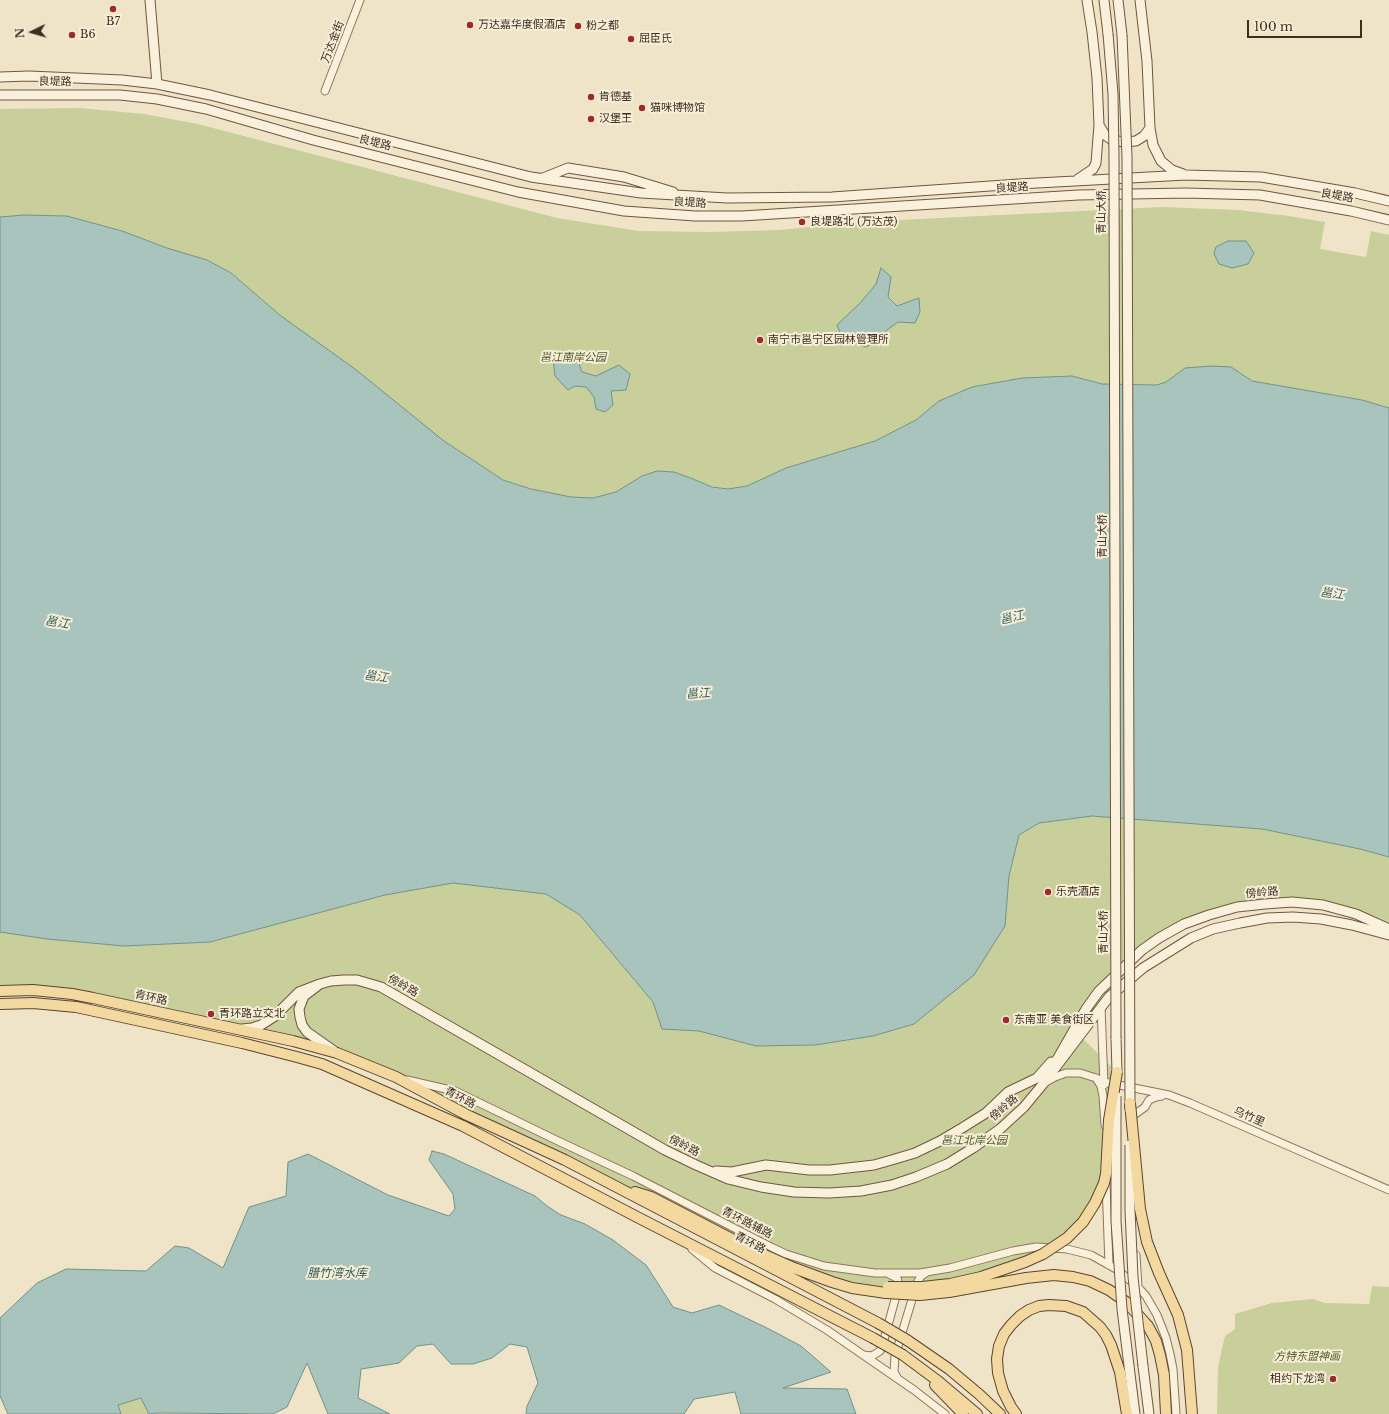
<!DOCTYPE html>
<meta charset="utf-8">
<style>
body{margin:0}
#map{position:relative;width:1389px;height:1414px;overflow:hidden;background:#f0e4c8;font-family:"Libre Baskerville",serif}
canvas{display:block}
.north{position:absolute;left:12px;top:12px;width:40px;height:40px;-webkit-text-stroke:3px #f7eed8;paint-order:stroke;rotate:265deg;font-size:11px;font-weight:700;line-height:16px;text-align:center;color:#3d2e20}
.north::after{content:'';display:block;margin:auto;width:14px;height:18px;background:#3d2e20;clip-path:polygon(50% 0,100% 100%,50% 72%,0 100%)}
.scale{position:absolute;left:1247px;top:20px;width:115px;height:18px;box-sizing:border-box;border:2px solid #3d2e20;border-top:0;padding-left:5px;font-size:12px;line-height:14px;white-space:nowrap;color:#3d2e20;-webkit-text-stroke:3px #f7eed8;paint-order:stroke}
</style>
<div id="map">
<canvas width="1389" height="1414"></canvas>
<div class="north">N</div>
<div class="scale">100 m</div>
</div>
<script>
const g = document.querySelector('canvas').getContext('2d');
g.lineJoin = 'round';
function fill(path, color) {
  g.fillStyle = color;
  g.fill(path, 'evenodd');
}
function shape(rows) {
  const path = new Path2D();
  for (const r of rows) {
    path.moveTo(r[0], r[1]);
    for (let i = 2; i < r.length; i += 2) path.lineTo(r[i], r[i + 1]);
  }
  return path;
}
function stroke(path, color, width, dash) {
  g.strokeStyle = color;
  g.lineWidth = width;
  g.lineCap = dash ? 'butt' : 'round';
  g.setLineDash(dash || []);
  g.stroke(path);
}
function drawText(font, color, halo, rows, align = 'center') {
  g.font = font + ' "Libre Baskerville","Noto Sans SC",serif';
  g.lineWidth = 4;
  g.setLineDash([]);
  g.textBaseline = 'middle';
  g.strokeStyle = halo;
  g.fillStyle = color;
  for (const [text, x, y, turn = 0] of rows) {
    g.save();
    g.translate(x, y);
    g.rotate((+turn || 0) * Math.PI / 180);
    g.textAlign = isNaN(turn) ? turn : align;
    if (halo) g.strokeText(text, 0, 0);
    g.fillText(text, 0, 0);
    g.restore();
  }
}
const green = shape([
 [80,108,144,114,198,124,557,218,639,231,710,232,779,230,859,222,1162,207,1238,210,1289,216,1325,222,1320,249,1366,257,1371,231,1389,235,1389,408,1362,400,1252,381,1231,367,1185,368,1166,382,1157,385,1102,384,1072,376,1022,378,972,387,939,401,916,420,875,441,786,468,747,486,728,489,712,487,693,479,674,472,657,471,642,476,616,492,593,498,571,497,531,489,503,480,444,441,281,316,231,273,207,260,167,248,122,231,67,216,24,215,0,217,0,109],
 [1092,816,1262,829,1360,849,1389,857,1389,929,1323,905,1237,907,1159,938,1099,991,1074,1030,1117,1072,1104,1183,1067,1238,993,1274,888,1287,847,1281,808,1270,610,1184,337,1053,93,998,0,991,0,932,47,939,124,946,210,942,385,895,453,883,547,894,580,915,653,1002,662,1029,699,1031,756,1046,815,1045,873,1036,914,1024,1005,926,1009,876,1019,835,1039,823],
 [1372,1286,1389,1287,1389,1414,1217,1414,1218,1367,1225,1336,1235,1329,1235,1314,1272,1303,1313,1299,1325,1303,1369,1304],
 [141,1398,149,1414,121,1414,118,1405]
]);
const water = shape([
 [24,215,67,216,122,231,167,248,207,260,231,273,281,316,355,369,444,441,503,480,531,489,571,497,593,498,616,492,642,476,657,471,674,472,693,479,712,487,728,489,747,486,786,468,875,441,916,420,939,401,972,387,1022,378,1072,376,1102,384,1157,385,1166,382,1185,368,1212,366,1231,367,1252,381,1362,400,1389,408,1389,857,1360,849,1262,829,1092,816,1039,823,1019,835,1009,876,1005,926,974,975,914,1024,873,1036,815,1045,756,1046,699,1031,662,1029,653,1002,580,915,546,894,453,883,385,895,210,942,124,946,47,939,0,932,0,217,24,215],
 [1228,241,1246,241,1254,253,1248,264,1232,268,1219,264,1214,254,1216,247,1228,241],
 [881,268,891,277,888,297,897,306,919,298,920,312,915,323,898,322,887,330,881,339,866,347,849,341,840,333,837,325,861,302,876,284,881,268],
 [563,351,576,355,582,372,596,376,619,365,630,374,626,390,611,391,613,405,605,412,596,409,594,397,586,387,575,386,568,390,555,376,553,359,563,351],
 [432,1151,444,1154,535,1196,547,1206,561,1215,585,1224,613,1240,646,1265,673,1307,692,1313,719,1305,769,1329,801,1346,831,1372,783,1388,847,1389,856,1414,741,1414,735,1392,694,1399,684,1414,526,1414,527,1406,538,1383,527,1347,510,1344,492,1358,473,1364,451,1364,433,1344,417,1346,399,1363,361,1369,358,1398,390,1414,328,1414,307,1363,287,1407,273,1414,157,1413,149,1414,141,1398,118,1405,121,1414,8,1414,0,1396,0,1318,37,1283,66,1269,146,1271,175,1246,189,1248,223,1268,249,1207,286,1196,288,1162,308,1154,388,1195,449,1216,455,1209,453,1194,429,1160,432,1151]
]);
const street = shape([
 [325,91,360,0],
 [1101,1006,1104,1085],
 [1096,1078,1104,1082,1169,1095,1190,1103,1389,1190],
 [407,1080,455,1091,556,1140,633,1176,773,1248,786,1254,824,1266,875,1273,920,1273,950,1268,1013,1251,1036,1247,1067,1249,1091,1255,1116,1269,1137,1286,1146,1296,1157,1315,1166,1338,1170,1354,1173,1369,1176,1414],
 [1046,1082,1055,1077,1066,1073,1080,1073,1096,1078,1101,1086,1103,1096,1105,1125],
 [1134,1115,1145,1107,1149,1100,1156,1097,1162,1096],
 [1106,1183,1109,1265],
 [692,1249,715,1268,775,1299,827,1330,914,1390,945,1414],
 [1136,1255,1138,1287],
 [863,1355,872,1356,880,1351,882,1347,899,1285,897,1278,889,1274],
 [898,1379,894,1372,895,1356,917,1283,921,1276,927,1272]
]);
const secondary = shape([
 [150,0,157,84],
 [1104,0,1108,34],
 [1118,0,1122,35],
 [1140,0,1147,61,1150,128,1153,145,1161,161,1172,170,1183,174],
 [0,77,29,76,122,80,157,84,210,95,531,177,641,193,727,198,832,197,1019,184,1186,175,1261,177,1355,193,1389,201],
 [0,95,120,95,157,99,206,109,313,140,518,192,624,211,695,216,742,216,1078,195,1186,193,1260,195,1351,211,1389,220],
 [1099,125,1105,135,1112,140,1124,142,1136,141,1144,136,1150,128],
 [543,178,568,168,624,177,673,192],
 [1078,179,1093,169,1096,163,1099,125,1097,78,1092,32,1087,0],
 [1389,929,1356,914,1323,905,1292,902,1265,904,1237,907,1209,915,1184,924,1159,938,1142,950,1099,991,1086,1009,1043,1084,1109,997,1143,968,1191,938,1213,929,1240,923,1267,918,1293,917,1321,919,1352,925,1389,935],
 [320,984,331,981,344,980,357,980,381,987,665,1150,696,1165,728,1179,761,1187,794,1192,829,1193,861,1191,892,1185,916,1177,947,1164,973,1148,1000,1129,1024,1107,1043,1084],
 [242,1029,252,1028,261,1025,275,1016,299,992,320,984,304,996,299,1009,300,1017,302,1025,307,1032,334,1051],
 [1116,1038,1117,1072],
 [716,1171,732,1172,766,1165,809,1170,830,1170,874,1165,895,1159,915,1153,940,1141,962,1128,986,1113,1008,1092,1037,1078,1051,1062],
 [1129,1366,1135,1414],
 [1143,1366,1149,1414]
]);
const primary = shape([
 [0,991,33,990,72,994,93,998,293,1041,337,1053,396,1077,467,1115,565,1160,878,1323],
 [0,1004,33,1003,76,1007,242,1043,297,1057,322,1064,463,1126,639,1218,873,1338],
 [635,1192,651,1197,749,1248,794,1268,832,1282,852,1288,886,1293],
 [1159,1273,1178,1315,1187,1350,1192,1414],
 [922,1287,950,1284,981,1277,1025,1262],
 [920,1295,949,1292,1026,1278,1054,1275,1073,1277,1090,1281,1109,1290,1126,1302,1139,1316,1148,1326,1156,1341,1160,1355,1164,1375,1166,1414],
 [907,1340,949,1369,980,1395,1000,1414],
 [903,1355,938,1381,977,1414],
 [935,1385,963,1414],
 [1016,1414,1011,1407,1003,1391,998,1373,997,1359,999,1346,1004,1334,1011,1325,1020,1316,1029,1310,1039,1306,1049,1305,1066,1306,1083,1312,1100,1327,1106,1335,1111,1345,1120,1372,1127,1414]
]);
const secondaryBridge = shape([
 [1108,34,1113,94,1114,156,1116,1038],
 [1122,35,1127,157,1130,1110],
 [1116,1096,1116,1221,1122,1309,1129,1366],
 [1130,1145,1130,1210,1133,1277,1143,1366]
]);
const primaryBridge = shape([
 [1130,1103,1140,1209,1147,1242,1159,1273],
 [1025,1262,1043,1254,1067,1238,1083,1222,1095,1203,1104,1183,1106,1174,1109,1120,1117,1072],
 [888,1287,922,1287],
 [886,1293,920,1295],
 [878,1323,907,1340],
 [873,1338,903,1355]
]);
const markers = [
 [113,9,4,"#9e2a2b"],
 [470,25,4,"#9e2a2b"],
 [578,26,4,"#9e2a2b"],
 [72,35,4,"#9e2a2b"],
 [631,39,4,"#9e2a2b"],
 [591,97,4,"#9e2a2b"],
 [642,108,4,"#9e2a2b"],
 [591,119,4,"#9e2a2b"],
 [802,222,4,"#9e2a2b"],
 [760,340,4,"#9e2a2b"],
 [1048,892,4,"#9e2a2b"],
 [211,1014,4,"#9e2a2b"],
 [1006,1020,4,"#9e2a2b"],
 [1333,1379,4,"#9e2a2b"]
];
const poiNames = [
 ["B7",113,22,"center"],
 ["万达嘉华度假酒店",478,25],
 ["粉之都",586,26],
 ["B6",80,35],
 ["屈臣氏",639,39],
 ["肯德基",599,97],
 ["猫咪博物馆",650,108],
 ["汉堡王",599,119],
 ["良堤路北 (万达茂)",810,222],
 ["南宁市邕宁区园林管理所",768,340],
 ["乐壳酒店",1056,892],
 ["青环路立交北",219,1014],
 ["东南亚 美食街区",1014,1020],
 ["相约下龙湾",1325,1379,"right"]
];
const streetNames = [
 ["万达金街",333,42,-69],
 ["良堤路",55,82,1],
 ["良堤路",375,143,14],
 ["良堤路",1012,188,-4],
 ["良堤路",1337,196,10],
 ["良堤路",690,203,3],
 ["青山大桥",1102,212,-90],
 ["青山大桥",1103,536,-90],
 ["傍岭路",1262,893,-5],
 ["青山大桥",1104,932,-90],
 ["傍岭路",403,986,29],
 ["青环路",151,998,12],
 ["青环路",460,1098,27],
 ["傍岭路",1004,1108,-42],
 ["乌竹里",1249,1117,24],
 ["傍岭路",684,1146,27],
 ["青环路辅路",747,1223,27],
 ["青环路",750,1243,27]
];
const parkNames = [
 ["邕江南岸公园",573,358],
 ["邕江北岸公园",974,1141],
 ["方特东盟神画",1307,1357]
];
const waterNames = [
 ["邕江",1332,594,8],
 ["邕江",1012,618,-13],
 ["邕江",57,623,10],
 ["邕江",376,677,8],
 ["邕江",698,694,-4],
 ["腊竹湾水库",337,1274]
];
fill(green, '#c9cf9b');
fill(water, '#a9c4bc');
stroke(water, '#6f938a', 1);
stroke(street, '#8d765c', 9);
stroke(secondary, '#6f573f', 11);
stroke(primary, '#5b4430', 12);
stroke(street, '#faf1dc', 7);
stroke(secondary, '#faf1dc', 9);
stroke(primary, '#f3d9a0', 10);
stroke(secondaryBridge, '#6f573f', 11, []);
stroke(primaryBridge, '#5b4430', 12, []);
stroke(secondaryBridge, '#faf1dc', 9);
stroke(primaryBridge, '#f3d9a0', 10);
for (const [x, y, r, color] of markers) {
  const dot = new Path2D();
  dot.arc(x, y, r, 0, 2 * Math.PI);
  g.fillStyle = color;
  g.fill(dot);
  stroke(dot, '#f7eed8', 1.5);
}
drawText('11px', '#3d2e20', '#f7eed8', poiNames, 'left');
drawText('11px', '#3d2e20', '#f7eed8', streetNames);
drawText('italic 11px', '#4d5a26', '#f7eed8', parkNames);
drawText('italic 12px', '#2f5d5a', '#f7eed8', waterNames);
</script>
